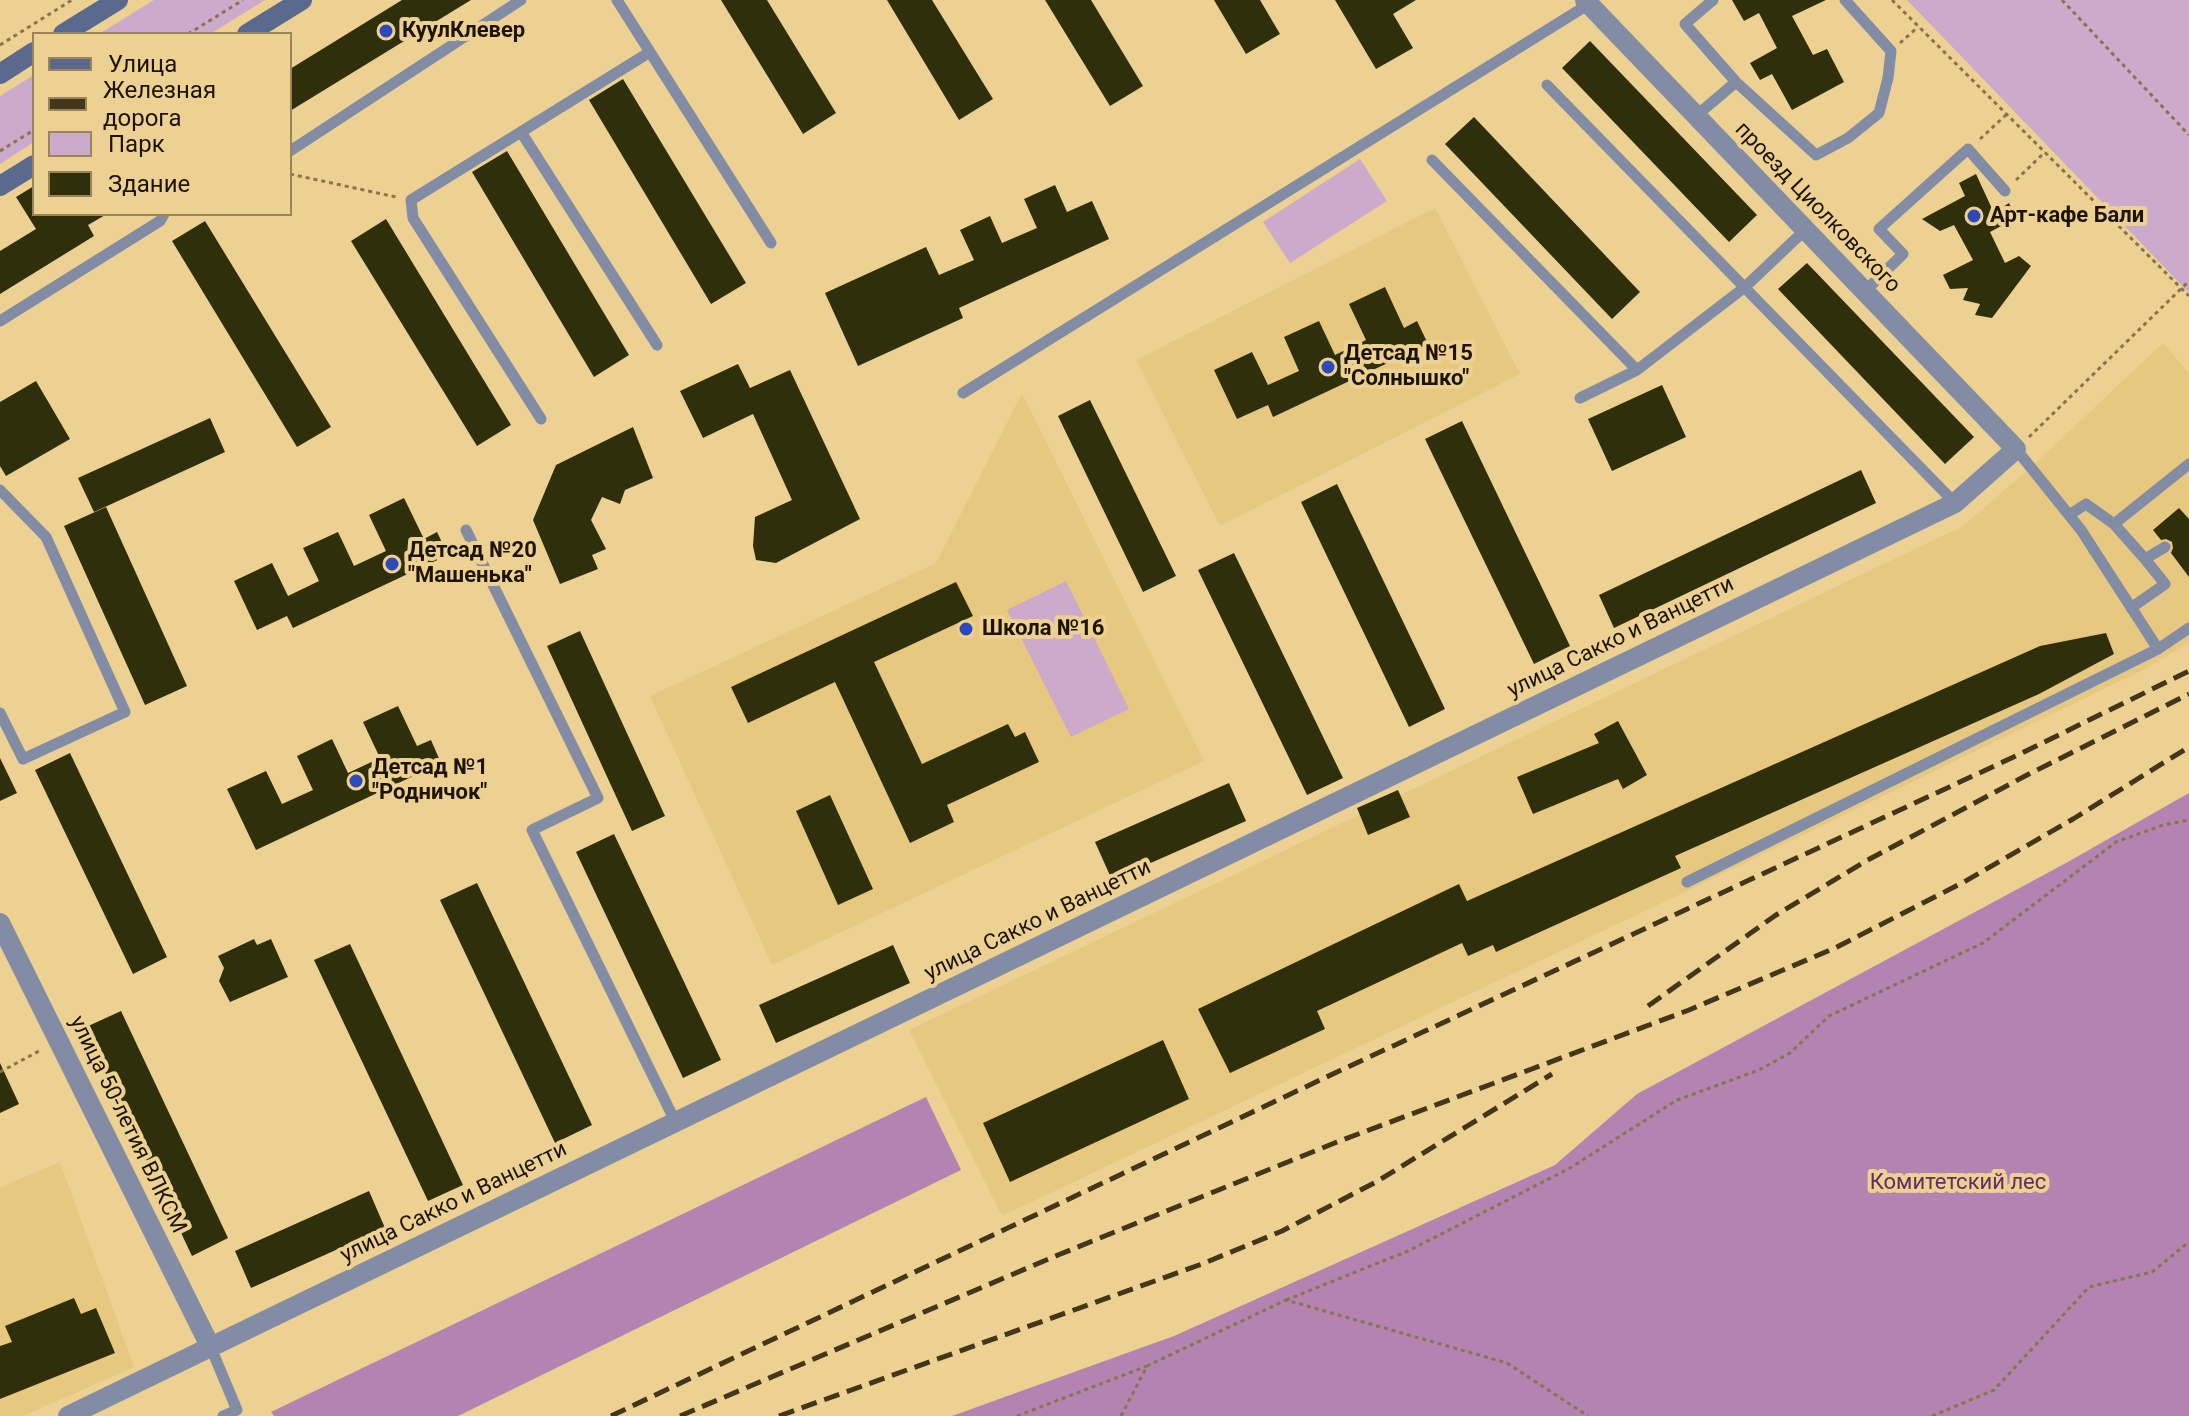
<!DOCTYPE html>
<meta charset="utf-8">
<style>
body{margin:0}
#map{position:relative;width:2189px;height:1416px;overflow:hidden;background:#ecd192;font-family:Roboto,sans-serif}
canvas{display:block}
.legend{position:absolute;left:32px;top:32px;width:260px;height:184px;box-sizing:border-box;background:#ecd192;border:2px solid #998558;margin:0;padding:10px 14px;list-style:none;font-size:24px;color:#1d1300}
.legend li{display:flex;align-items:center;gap:16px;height:40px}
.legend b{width:40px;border:2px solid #998558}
</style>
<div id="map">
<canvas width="2189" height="1416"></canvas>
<ul class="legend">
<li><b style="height:10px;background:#5b698e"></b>Улица</li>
<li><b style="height:10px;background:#43361b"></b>Железная дорога</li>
<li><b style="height:22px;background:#ccaacb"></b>Парк</li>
<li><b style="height:22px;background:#302f0b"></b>Здание</li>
</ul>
</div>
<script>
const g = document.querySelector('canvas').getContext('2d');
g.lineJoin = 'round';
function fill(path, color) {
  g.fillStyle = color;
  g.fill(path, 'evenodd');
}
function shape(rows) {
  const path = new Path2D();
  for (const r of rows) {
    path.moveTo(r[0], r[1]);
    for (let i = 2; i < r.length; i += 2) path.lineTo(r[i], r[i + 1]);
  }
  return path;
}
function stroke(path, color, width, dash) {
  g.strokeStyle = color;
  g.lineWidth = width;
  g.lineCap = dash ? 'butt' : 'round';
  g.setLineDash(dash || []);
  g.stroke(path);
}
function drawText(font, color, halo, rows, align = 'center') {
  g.font = font + ' Roboto,sans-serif';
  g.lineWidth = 8;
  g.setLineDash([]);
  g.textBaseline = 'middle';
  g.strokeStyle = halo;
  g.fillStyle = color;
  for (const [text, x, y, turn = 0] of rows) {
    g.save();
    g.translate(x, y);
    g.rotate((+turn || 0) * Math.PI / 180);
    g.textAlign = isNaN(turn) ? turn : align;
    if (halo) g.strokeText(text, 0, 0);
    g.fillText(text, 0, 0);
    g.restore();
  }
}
const built = shape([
 [1435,208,1520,374,1220,526,1136,360],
 [2163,343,2189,373,2189,642,2145,669,1685,892,1002,1216,909,1030,1963,526,2030,468],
 [1022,393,1204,761,772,965,650,696,936,563],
 [60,1162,134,1367,23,1416,0,1416,0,1187]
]);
const green = shape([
 [154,0,265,0,210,34,99,34],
 [1907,0,2189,0,2189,293,2170,273],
 [34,75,34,142,0,164,0,96],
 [1360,159,1387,201,1290,263,1263,222],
 [1066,581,1129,709,1071,737,1007,610]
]);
const forest = shape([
 [2189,793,2189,1416,952,1416,1174,1336,1555,1165,1637,1094,2066,863],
 [926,1097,961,1170,458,1416,274,1416,271,1412]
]);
const building = shape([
 [402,0,471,0,290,111,290,69],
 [721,0,767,0,836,113,803,134],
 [887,0,932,0,993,99,959,120],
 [1045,0,1091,0,1143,86,1110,106],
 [1214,0,1260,0,1280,34,1246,54],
 [1335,0,1416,0,1393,14,1413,48,1376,69],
 [1732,0,1826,0,1792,16,1813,55,1827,49,1844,82,1792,110,1772,74,1760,80,1750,63,1777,48,1759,13,1744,21],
 [1590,41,1757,215,1729,242,1562,68],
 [623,79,746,283,711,304,589,100],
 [1474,117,1640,292,1612,319,1445,144],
 [507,151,629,355,594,377,472,172],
 [1976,174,1994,213,2009,203,2016,218,1990,232,2005,263,2019,256,2031,266,1992,318,1975,315,1980,304,1963,300,1968,288,1950,289,1943,275,1973,260,1954,225,1940,231,1922,219,1965,196,1959,183],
 [1055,185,1067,212,1092,201,1109,239,959,308,963,318,858,366,825,293,926,247,939,275,974,260,960,230,990,216,1002,243,1037,228,1024,199],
 [34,186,34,214,107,214,88,225,94,236,0,294,0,251,36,229,16,197],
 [386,219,511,425,477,446,351,241],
 [205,221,331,427,297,447,172,241],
 [1807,263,1974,437,1945,464,1778,289],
 [1385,287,1404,328,1417,321,1428,344,1273,417,1268,405,1237,419,1214,370,1252,352,1268,385,1299,371,1284,337,1319,321,1335,355,1366,340,1349,304],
 [738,364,750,388,790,370,860,519,776,563,756,560,753,546,755,517,792,500,753,414,703,438,680,391],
 [36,381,70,439,6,476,0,466,0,402],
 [1662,385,1686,437,1612,471,1588,419],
 [1090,400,1176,576,1143,592,1058,416],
 [210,418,225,452,94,512,78,478],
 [1462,421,1570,646,1534,664,1425,439],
 [633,427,653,478,625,490,620,504,602,497,591,520,606,549,592,555,598,569,560,584,533,520,556,465],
 [1861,470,1876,503,1614,628,1599,595],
 [1337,484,1445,709,1409,727,1301,502],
 [404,498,424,539,437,532,448,555,293,628,287,616,257,630,234,581,272,563,288,596,319,581,303,548,338,532,354,566,386,551,369,515],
 [106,507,187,686,145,705,64,526],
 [2179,508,2189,519,2189,577,2171,553,2173,548,2172,542,2166,539,2161,540,2153,530],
 [1234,553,1343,778,1307,795,1198,570],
 [956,582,973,616,874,662,922,764,1008,724,1015,737,1025,732,1039,762,947,805,954,822,910,843,835,682,748,723,731,687],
 [580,631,665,816,632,831,547,646],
 [2106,633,2114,654,2039,694,1675,856,1681,868,1496,952,1493,945,1468,956,1462,943,1317,1011,1325,1029,1230,1073,1198,1009,1459,884,1467,901,2040,646],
 [398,706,417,746,431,740,441,763,256,850,227,789,266,771,282,804,313,790,297,756,332,739,348,773,380,758,363,722],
 [1618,721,1647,775,1623,789,1618,779,1533,814,1517,777,1599,743,1594,734],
 [70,753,167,957,133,974,35,770],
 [0,758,17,793,0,801],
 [1229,783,1246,821,1112,880,1095,842],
 [1398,790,1410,817,1368,835,1357,808],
 [830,795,873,889,838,905,796,811],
 [614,834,721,1060,683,1078,576,852],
 [477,883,592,1125,555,1143,440,900],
 [254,939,257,945,271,939,288,977,230,1002,219,981,224,968,218,956],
 [350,944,463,1185,428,1201,314,960],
 [893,945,910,983,776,1043,759,1005],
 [121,1011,228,1238,192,1256,84,1028],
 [1163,1040,1189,1099,1010,1182,983,1123],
 [0,1063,19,1104,0,1113],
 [369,1191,385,1228,251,1288,235,1251],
 [74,1298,81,1314,96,1308,115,1353,0,1399,0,1346,12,1342,5,1326]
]);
const path = shape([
 [1892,0,2189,296],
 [2062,0,2189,135],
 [188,34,243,0],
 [1900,43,1918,27],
 [0,45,72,0],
 [1980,139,2007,114],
 [0,151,34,130],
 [290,174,396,197],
 [2016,180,2045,152],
 [2029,437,2189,281],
 [0,1072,41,1050],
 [1286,1300,1408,1251,1570,1168,1677,1100,1759,1070,1790,1053,1829,1016,1983,943,2116,842,2163,825,2189,820],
 [1017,1416,1147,1366],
 [1121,1416,1147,1366,1286,1300,1507,1363,1588,1416],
 [1932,1416,1994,1390,2089,1287,2152,1272,2189,1242]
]);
const service = shape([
 [617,0,771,243],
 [1713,0,1685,24,1736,82,1816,155,1848,138,1879,113,1888,78,1891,51,1845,0],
 [1547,85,1955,503],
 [1696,116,1736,82],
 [521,132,657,345],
 [290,151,521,0],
 [1432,160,1637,370],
 [1864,292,1903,254,1879,229,1968,149,2005,191],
 [0,321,160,221,164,214],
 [963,393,1589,4],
 [1580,398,1637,370,1745,287,1805,230],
 [541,419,413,218,411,200,650,52],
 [2016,449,2081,530,2158,649,2189,628],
 [0,490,46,537,125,712,23,759,0,713],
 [2069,515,2086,504,2114,524,2189,464],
 [2114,524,2145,559,2165,547],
 [466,530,598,798,532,830,676,1123],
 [2131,608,2165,584,2145,559],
 [1687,882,2158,649],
 [211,1348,237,1410,223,1416]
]);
const minor = shape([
 [0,923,211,1348],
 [68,1416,1955,503,2016,449,1585,0]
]);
const secondary = shape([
 [63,34,118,0],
 [247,34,302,0],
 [0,74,34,52],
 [0,186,34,165]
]);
const rail = shape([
 [1648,1006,1776,915,1866,861,2027,775,2189,694],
 [611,1416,1337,1072,2020,754,2189,671],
 [680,1416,1058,1255,1337,1142,1689,1010,1835,948,1964,882,2073,819,2189,747],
 [779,1416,1202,1264,1282,1231,1376,1182,1552,1074]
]);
const markers = [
 [386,31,8,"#2e4aba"],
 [1974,216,8,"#2e4aba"],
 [1328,367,8,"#2e4aba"],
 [392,564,8,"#2e4aba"],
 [966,629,8,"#2e4aba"],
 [356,781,8,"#2e4aba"]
];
const poiNames = [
 ["КуулКлевер",402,31],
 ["Арт-кафе Бали",1990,216],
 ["Детсад №15",1344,354],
 ["\"Солнышко\"",1344,379],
 ["Детсад №20",408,551],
 ["\"Машенька\"",408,576],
 ["Школа №16",982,629],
 ["Детсад №1",372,768],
 ["\"Родничок\"",372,793]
];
const streetNames = [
 ["проезд Циолковского",1817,208,46],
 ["улица Сакко и Ванцетти",1621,638,-26],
 ["улица Сакко и Ванцетти",1038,921,-26],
 ["улица 50-летия ВЛКСМ",127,1125,64],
 ["улица Сакко и Ванцетти",454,1203,-26]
];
const parkNames = [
 ["Комитетский лес",1958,1183]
];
fill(built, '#e6c881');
fill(green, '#ccaacb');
fill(forest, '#b483b2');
fill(building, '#302f0b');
stroke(path, '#88754b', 3, [4, 4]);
stroke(service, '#828ca5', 11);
stroke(minor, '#828ca5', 20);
stroke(secondary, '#5b698e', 20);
stroke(rail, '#43361b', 5, [16, 8]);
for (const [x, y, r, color] of markers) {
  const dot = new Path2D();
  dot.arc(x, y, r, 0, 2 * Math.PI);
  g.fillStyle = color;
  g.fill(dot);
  stroke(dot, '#ecd192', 3);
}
drawText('bold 22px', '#1d1300', '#ecd192', poiNames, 'left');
drawText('22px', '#1d1300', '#ecd192', streetNames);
drawText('22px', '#662a66', '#ecd192', parkNames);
</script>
